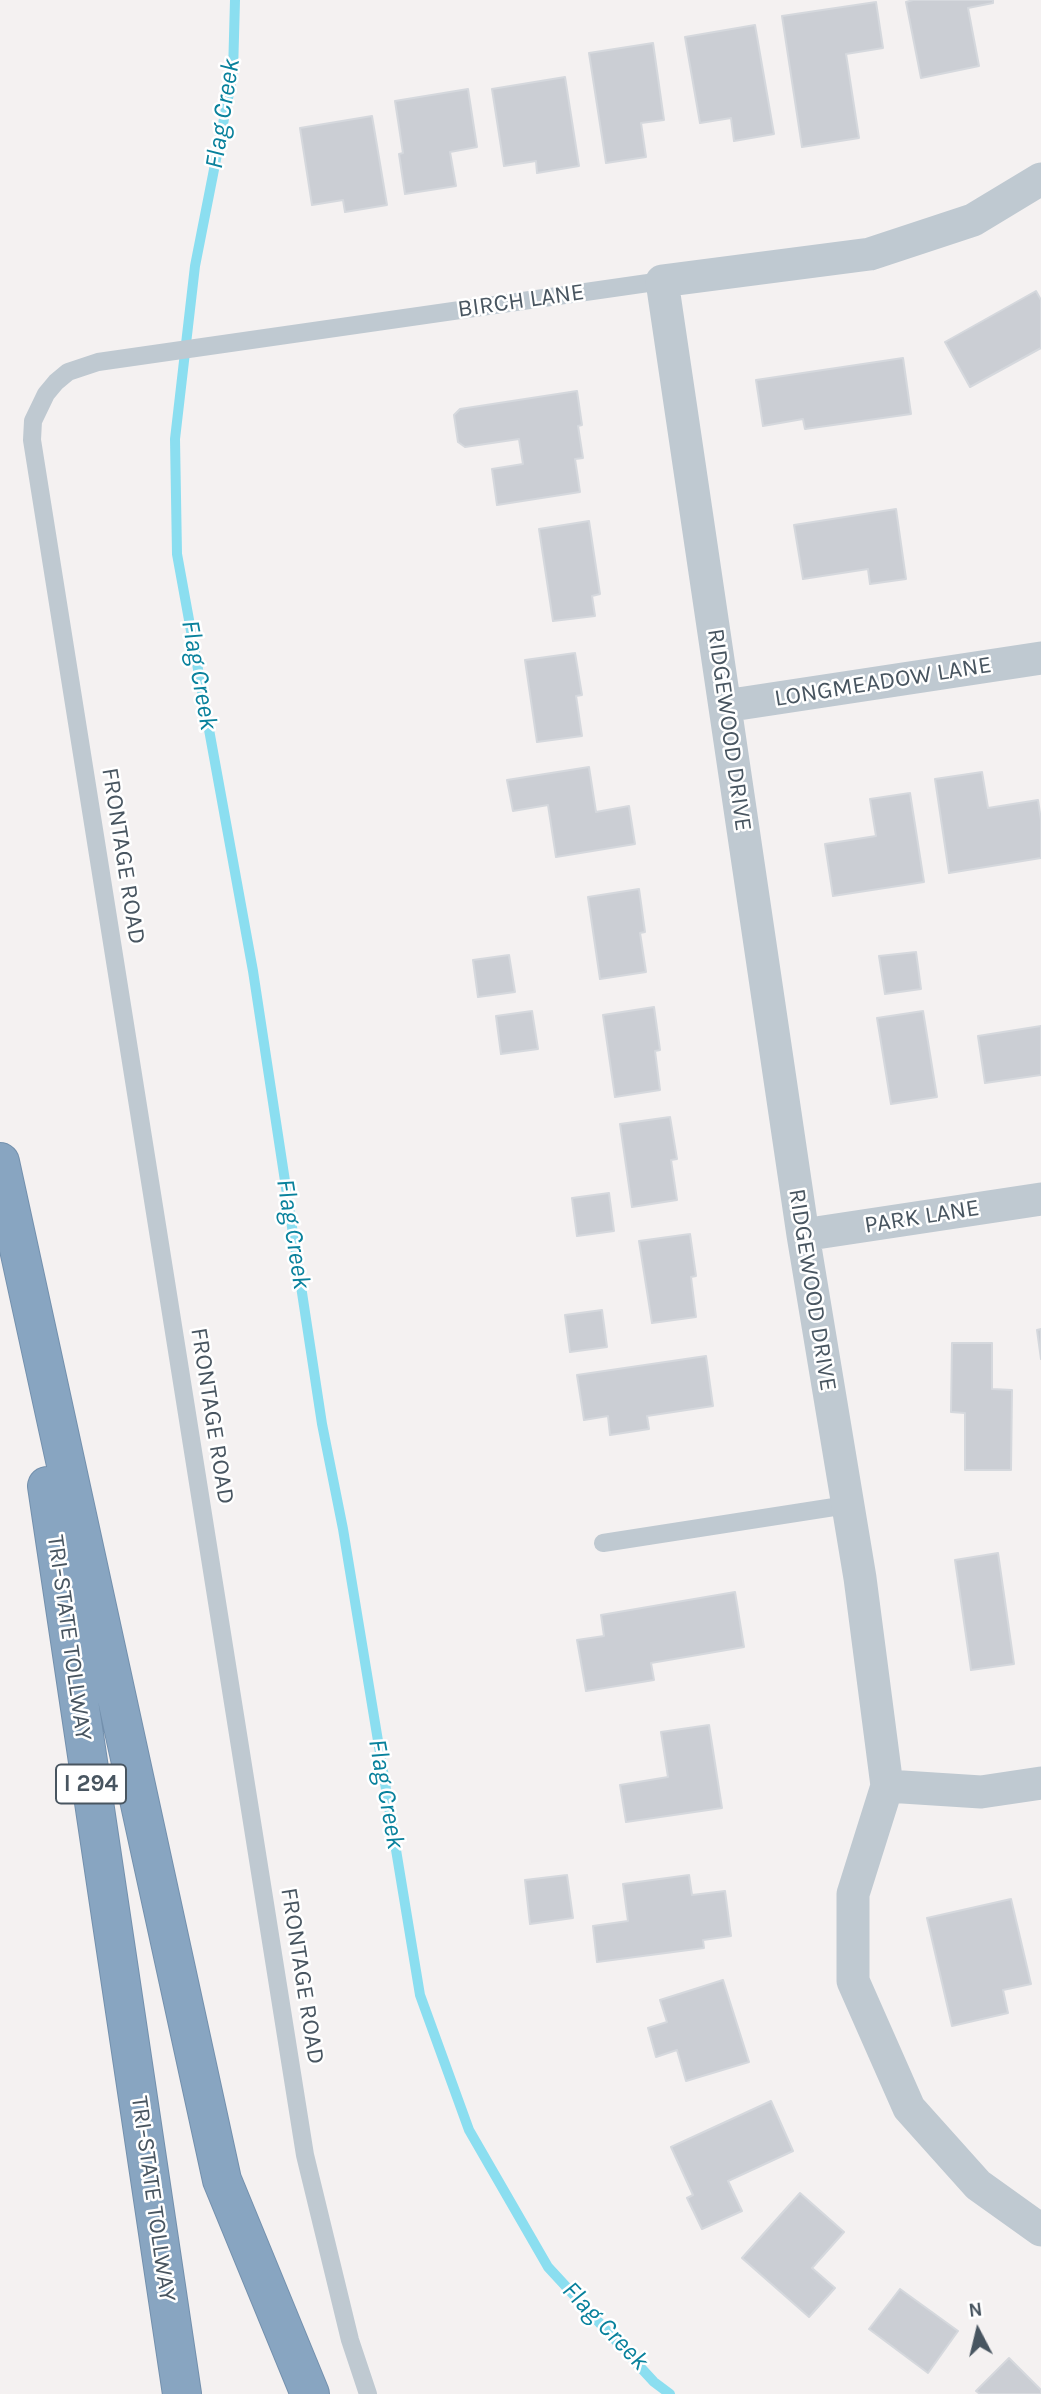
<!DOCTYPE html>
<style>
body{margin:0}
#map{position:relative;width:1041px;height:2394px;overflow:hidden;background:#f4f1f1;font-family:Karla,sans-serif}
canvas{display:block}
.north{position:absolute;left:943px;top:2296px;width:70px;height:70px;-webkit-text-stroke:5px #fff;paint-order:stroke;rotate:353deg;font-size:19px;font-weight:700;line-height:28px;text-align:center;color:#485560}
.north::after{content:'';display:block;margin:auto;width:24px;height:32px;background:#485560;clip-path:polygon(50% 0,100% 100%,50% 72%,0 100%)}
</style>
<div id="map">
<canvas width="1041" height="2394"></canvas>
<div class="north">N</div>
</div>
<script>
const g = document.querySelector('canvas').getContext('2d');
g.lineJoin = 'round';
function shape(rows) {
  const path = new Path2D();
  for (const r of rows) {
    path.moveTo(r[0], r[1]);
    for (let i = 2; i < r.length; i += 2) path.lineTo(r[i], r[i + 1]);
  }
  return path;
}
function stroke(path, color, width, dash) {
  g.strokeStyle = color;
  g.lineWidth = width;
  g.lineCap = dash ? 'butt' : 'round';
  g.setLineDash(dash || []);
  g.stroke(path);
}
function fill(path, color) {
  g.fillStyle = color;
  g.fill(path, 'evenodd');
}
function drawText(font, color, halo, rows, align = 'center') {
  g.font = font + ' Karla,sans-serif';
  g.lineWidth = 5;
  g.setLineDash([]);
  g.textBaseline = 'middle';
  g.strokeStyle = halo;
  g.fillStyle = color;
  for (const [text, x, y, turn = 0] of rows) {
    g.save();
    g.translate(x, y);
    g.rotate((+turn || 0) * Math.PI / 180);
    g.textAlign = isNaN(turn) ? turn : align;
    if (halo) g.strokeText(text, 0, 0);
    g.fillText(text, 0, 0);
    g.restore();
  }
}
const stream = shape([
 [235,0,233,73,195,266,175,439,177,554,253,971,322,1424,343,1529,420,1995,469,2130,548,2267,654,2382,670,2394]
]);
const building = shape([
 [913,0,993,0,993,3,968,8,979,66,921,78,906,2,913,0],
 [876,2,883,48,846,54,859,138,802,147,782,16,876,2],
 [755,25,774,134,734,141,731,118,700,123,685,37,755,25],
 [653,43,664,120,641,123,646,157,606,163,589,53,653,43],
 [565,77,579,166,537,173,536,161,504,166,492,89,565,77],
 [468,89,477,147,450,152,456,186,405,194,399,154,403,153,395,101,468,89],
 [372,116,387,205,345,212,343,200,312,205,300,128,372,116],
 [1036,291,1041,300,1041,348,970,387,945,342,1036,291],
 [903,358,911,414,805,429,803,419,763,426,756,380,903,358],
 [577,391,582,425,578,426,583,458,575,459,580,492,497,505,492,469,523,464,519,439,465,447,458,442,454,415,460,409,577,391],
 [896,509,906,579,870,584,868,569,803,579,794,525,896,509],
 [589,521,600,594,592,596,595,616,553,621,539,529,589,521],
 [575,653,582,695,576,696,582,736,537,742,525,660,575,653],
 [589,767,596,812,629,806,635,844,556,857,548,805,513,811,507,780,589,767],
 [982,772,988,808,1038,800,1041,820,1041,858,949,873,935,779,982,772],
 [910,793,924,882,833,896,825,844,876,836,870,799,910,793],
 [639,889,645,932,640,933,646,972,600,979,588,897,639,889],
 [916,952,921,989,885,994,879,956,916,952],
 [509,955,515,992,478,997,473,960,509,955],
 [654,1007,660,1050,655,1051,660,1090,615,1097,603,1015,654,1007],
 [532,1011,538,1049,501,1054,496,1016,532,1011],
 [923,1011,937,1097,891,1104,877,1018,923,1011],
 [1041,1026,1041,1075,985,1083,978,1036,1041,1026],
 [670,1117,677,1159,671,1160,677,1200,632,1207,620,1124,670,1117],
 [609,1193,614,1231,577,1236,572,1198,609,1193],
 [690,1234,696,1276,691,1277,696,1317,652,1323,639,1241,690,1234],
 [602,1310,607,1347,570,1352,565,1315,602,1310],
 [1041,1329,1041,1359,1037,1330,1041,1329],
 [952,1343,992,1343,992,1389,1012,1390,1011,1470,965,1470,965,1413,951,1412,952,1343],
 [706,1356,713,1406,647,1416,649,1429,610,1435,608,1416,584,1420,577,1375,706,1356],
 [998,1553,1014,1664,971,1670,955,1560,998,1553],
 [735,1592,744,1647,651,1663,654,1680,586,1691,577,1640,604,1636,601,1615,735,1592],
 [709,1725,722,1808,626,1822,620,1785,668,1777,661,1732,709,1725],
 [567,1875,573,1918,530,1924,525,1880,567,1875],
 [689,1875,692,1895,725,1891,731,1936,703,1940,704,1948,597,1962,593,1926,628,1921,623,1884,689,1875],
 [1011,1899,1031,1984,1003,1990,1008,2013,952,2026,927,1918,1011,1899],
 [723,1980,749,2062,686,2081,677,2050,656,2057,648,2028,667,2022,660,2000,723,1980],
 [771,2101,793,2151,728,2181,742,2211,702,2229,687,2198,693,2195,671,2147,771,2101],
 [800,2193,844,2232,812,2268,835,2288,809,2317,742,2258,800,2193],
 [900,2289,958,2331,928,2373,869,2329,900,2289],
 [1009,2358,1041,2390,1041,2394,980,2394,976,2391,1009,2358]
]);
const service = shape([
 [603,1543,847,1505],
 [368,2394,350,2340,305,2155,32,440,33,421,46,394,56,382,68,372,98,362,662,281]
]);
const minor = shape([
 [1041,179,973,220,870,254,662,281,803,1235,860,1578,887,1786,853,1894,853,1981,909,2108,978,2185,1041,2230],
 [725,706,1041,658],
 [803,1235,1041,1199],
 [887,1786,981,1792,1041,1783]
]);
const motorway = shape([
 [0,1162,222,2180,310,2394],
 [47,1486,182,2394]
]);
const shields = [
 [91,1784,70]
];
const shieldNames = [
 ["I 294",91,1784]
];
const streetNames = [
 ["BIRCH LANE",521,301,-8],
 ["LONGMEADOW LANE",883,682,-9],
 ["RIDGEWOOD DRIVE",729,730,82],
 ["FRONTAGE ROAD",123,856,81],
 ["PARK LANE",922,1217,-9],
 ["RIDGEWOOD DRIVE",812,1290,81],
 ["FRONTAGE ROAD",212,1416,81],
 ["TRI-STATE TOLLWAY",69,1638,82],
 ["FRONTAGE ROAD",302,1976,81],
 ["TRI-STATE TOLLWAY",153,2199,82]
];
const waterNames = [
 ["Flag Creek",223,114,-81],
 ["Flag Creek",199,675,80],
 ["Flag Creek",293,1234,81],
 ["Flag Creek",386,1794,80],
 ["Flag Creek",605,2326,46]
];
stroke(stream, '#8bdef0', 10);
fill(building, '#cbced4');
stroke(building, '#d5d8dd', 2);
stroke(motorway, '#7390ad', 40);
stroke(service, '#bfc9d1', 18);
stroke(minor, '#bfc9d1', 33);
stroke(motorway, '#88a5c1', 38);
for (const [x, y, w] of shields) {
  const box = new Path2D();
  box.roundRect(x - w / 2, y - 19.5, w, 39, 5);
  g.fillStyle = '#fff';
  g.fill(box);
  stroke(box, '#485560', 2);
}
drawText('bold 23px', '#485560', null, shieldNames);
drawText('24px', '#485560', '#fff', streetNames);
drawText('italic 26px', '#08819c', '#fff', waterNames);
</script>
